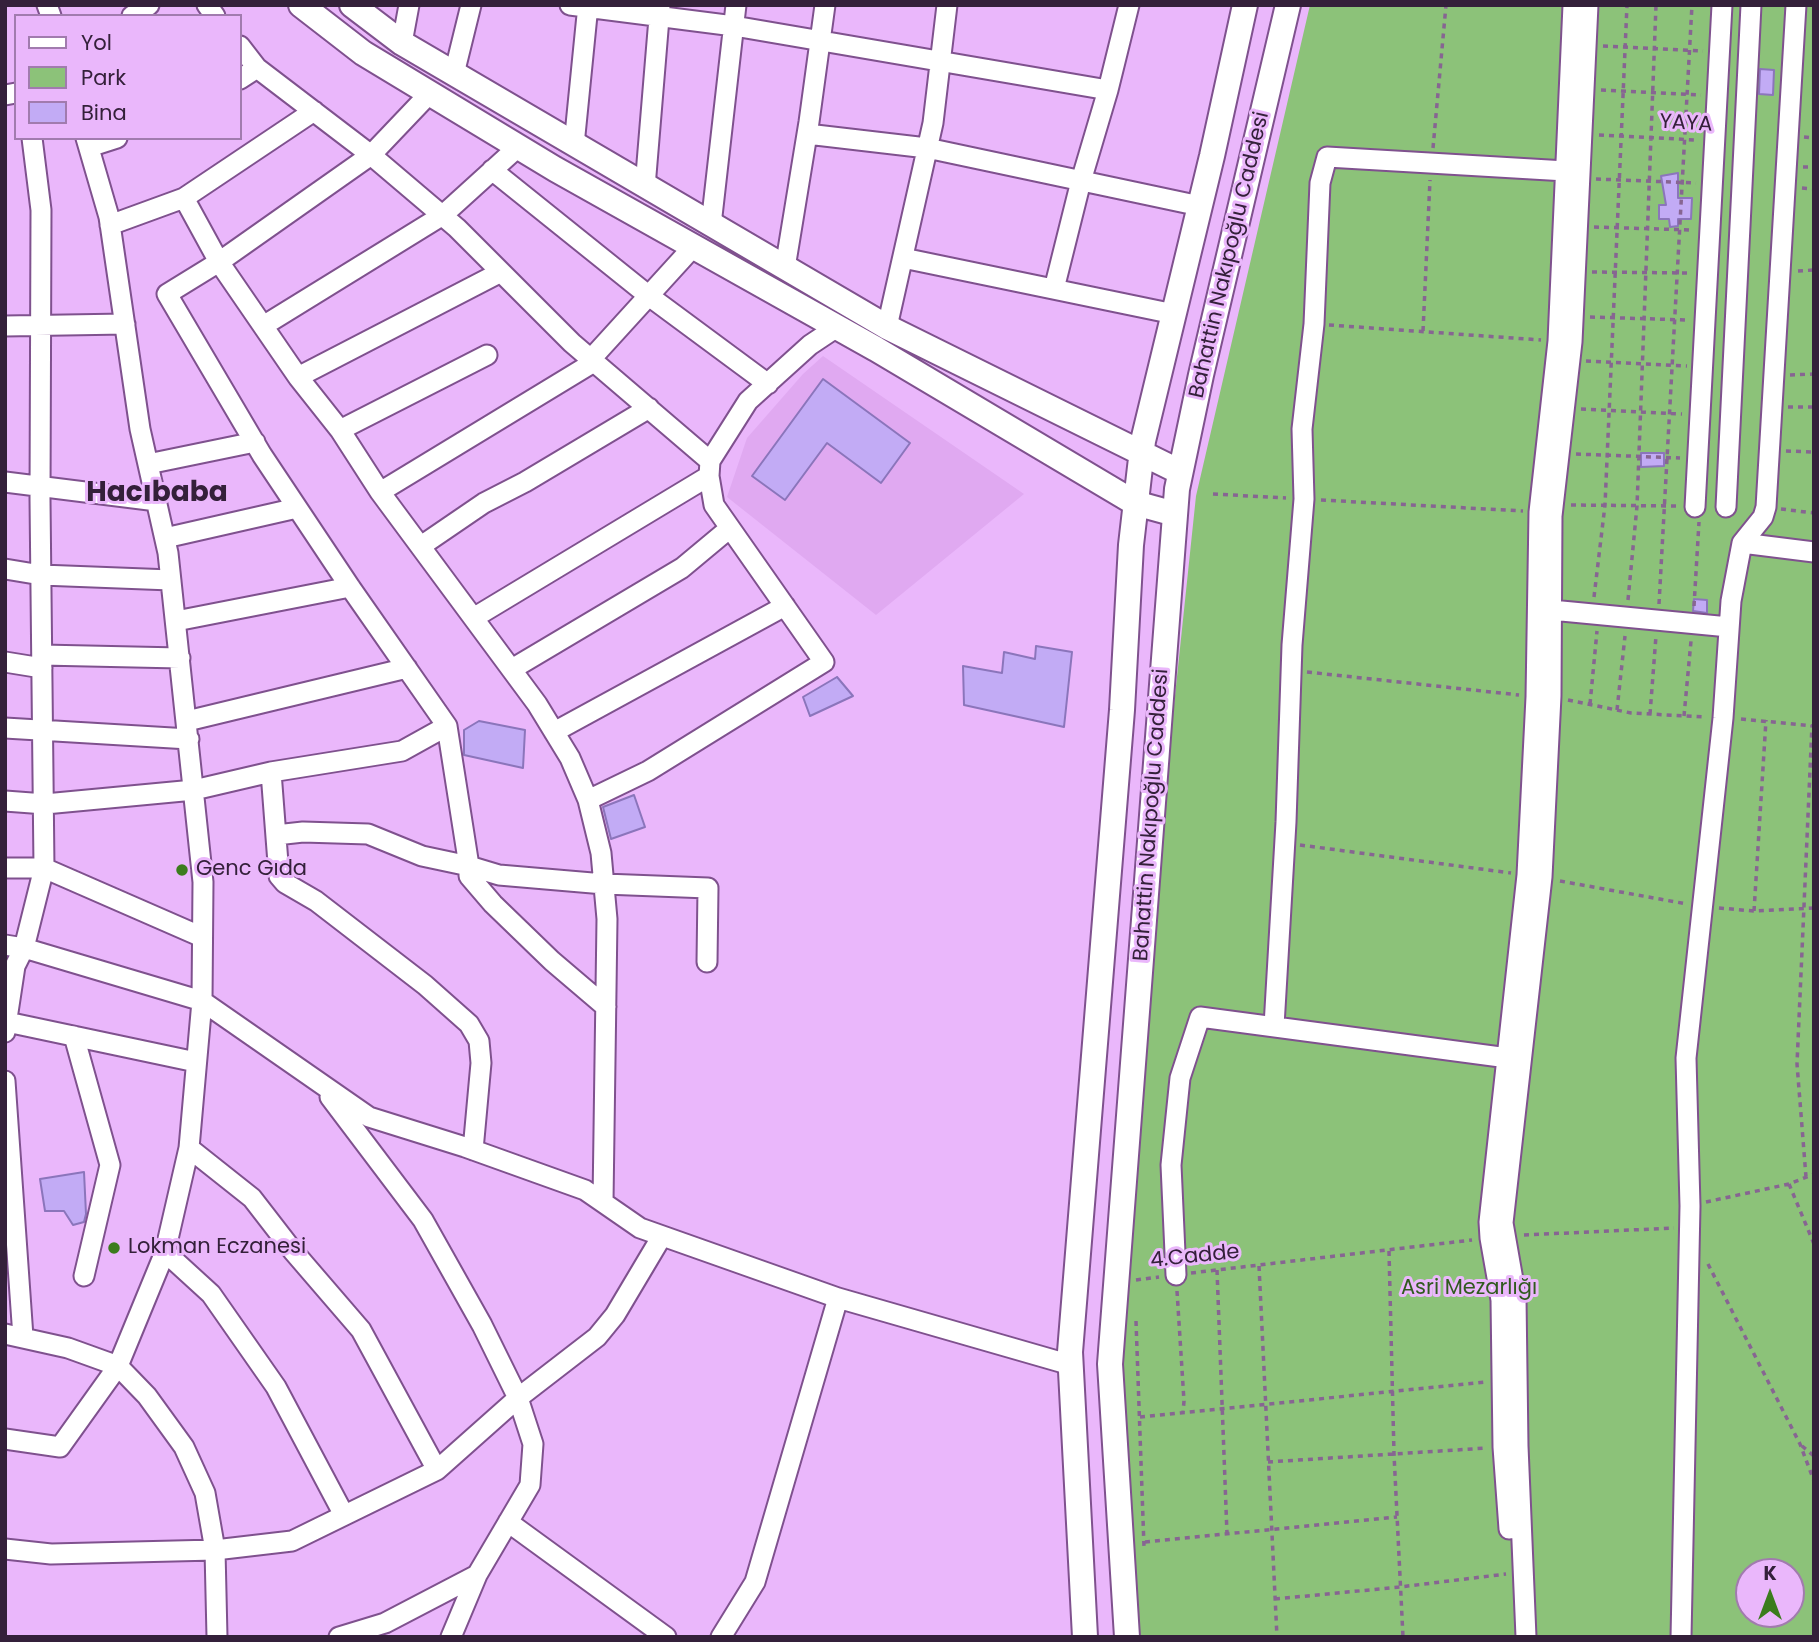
<!DOCTYPE html>
<meta charset="utf-8">
<style>
body{margin:0}
#map{position:relative;width:1819px;height:1642px;overflow:hidden;background:#eab7fb;font-family:Poppins,sans-serif}
canvas{display:block}
.frame{position:absolute;inset:0;border:7px solid #34203a;pointer-events:none}
.legend{position:absolute;left:14px;top:14px;width:228px;height:126px;box-sizing:border-box;background:#eab7fb;border:2px solid #a17bae;margin:0;padding:9px 12px;list-style:none;font-size:21px;color:#34203a}
.legend li{display:flex;align-items:center;gap:14px;height:35px}
.legend b{width:35px;border:2px solid #a17bae}
.north{position:absolute;left:1735px;top:1558px;width:70px;height:70px;box-sizing:border-box;background:#eab7fb;border:2px solid #a17bae;border-radius:50%;rotate:0deg;font-size:19px;font-weight:700;line-height:28px;text-align:center;color:#34203a}
.north::after{content:'';display:block;margin:auto;width:24px;height:32px;background:#3b7c1d;clip-path:polygon(50% 0,100% 100%,50% 72%,0 100%)}
</style>
<div id="map">
<canvas width="1819" height="1642"></canvas>
<div class="frame"></div>
<ul class="legend">
<li><b style="height:9px;background:#fff"></b>Yol</li>
<li><b style="height:19px;background:#8cc279"></b>Park</li>
<li><b style="height:19px;background:#c2abf5"></b>Bina</li>
</ul>
<div class="north">K</div>
</div>
<script>
const g = document.querySelector('canvas').getContext('2d');
g.lineJoin = 'round';
function fill(path, color) {
  g.fillStyle = color;
  g.fill(path, 'evenodd');
}
function shape(rows) {
  const path = new Path2D();
  for (const r of rows) {
    path.moveTo(r[0], r[1]);
    for (let i = 2; i < r.length; i += 2) path.lineTo(r[i], r[i + 1]);
  }
  return path;
}
function stroke(path, color, width, dash) {
  g.strokeStyle = color;
  g.lineWidth = width;
  g.lineCap = dash ? 'butt' : 'round';
  g.setLineDash(dash || []);
  g.stroke(path);
}
function drawText(font, color, halo, rows, align = 'center') {
  g.font = font + ' Poppins,sans-serif';
  g.lineWidth = 6;
  g.setLineDash([]);
  g.textBaseline = 'middle';
  g.strokeStyle = halo;
  g.fillStyle = color;
  for (const [text, x, y, turn = 0] of rows) {
    g.save();
    g.translate(x, y);
    g.rotate((+turn || 0) * Math.PI / 180);
    g.textAlign = isNaN(turn) ? turn : align;
    if (halo) g.strokeText(text, 0, 0);
    g.fillText(text, 0, 0);
    g.restore();
  }
}
const built = shape([
 [823,356,1024,494,876,615,727,497,747,438,803,374]
]);
const green = shape([
 [1310,5,1814,5,1814,1637,1130,1637,1117,1352,1151,924,1196,496],
 [1749,1572,1791,1572,1791,1614,1749,1614]
]);
const building = shape([
 [1760,69,1774,70,1773,95,1759,94,1760,69],
 [1678,173,1678,198,1692,198,1691,219,1678,219,1678,226,1670,227,1669,219,1659,219,1659,205,1666,205,1661,176,1678,173],
 [823,379,910,443,881,483,827,443,785,500,752,476,823,379],
 [1641,453,1664,453,1664,466,1641,467,1641,453],
 [1694,599,1707,600,1707,613,1693,611,1694,599],
 [1036,646,1072,652,1064,727,964,705,963,666,1002,673,1004,652,1035,659,1036,646],
 [837,677,853,696,810,716,803,697,837,677],
 [479,721,525,730,523,768,464,755,464,730,479,721],
 [634,795,645,827,611,839,603,807,634,795],
 [84,1172,86,1214,84,1222,73,1225,64,1211,45,1211,40,1179,84,1172]
]);
const path = shape([
 [1603,46,1703,51],
 [1601,90,1701,95],
 [1599,135,1696,140],
 [1804,137,1814,138],
 [1433,148,1446,5],
 [1803,167,1814,167],
 [1596,179,1696,183],
 [1802,188,1814,189],
 [1594,227,1692,230],
 [1798,271,1814,270],
 [1592,272,1689,273],
 [1590,317,1687,320],
 [1329,325,1541,340],
 [1423,331,1430,180],
 [1586,361,1687,366],
 [1790,375,1814,374],
 [1788,407,1814,407],
 [1581,409,1682,414],
 [1786,451,1814,452],
 [1576,454,1680,458],
 [1213,494,1286,498],
 [1321,500,1523,511],
 [1571,505,1679,506],
 [1781,509,1814,513],
 [1594,597,1605,505,1627,5],
 [1628,600,1637,506,1656,5],
 [1659,604,1692,5],
 [1694,606,1699,522],
 [1307,672,1519,695],
 [1568,700,1631,713,1706,717],
 [1590,704,1597,631],
 [1617,710,1625,636],
 [1650,714,1656,636],
 [1684,716,1691,641],
 [1741,719,1814,726],
 [1300,845,1511,873],
 [1560,881,1687,904],
 [1719,908,1754,911,1814,908],
 [1754,911,1766,720],
 [1806,1177,1797,1064,1812,725],
 [1789,1184,1814,1244],
 [1706,1202,1789,1184,1814,1174],
 [1524,1235,1674,1228],
 [1389,1251,1394,1454,1403,1637],
 [1708,1264,1800,1444,1814,1481],
 [1259,1266,1277,1637],
 [1217,1270,1227,1534],
 [1191,1273,1472,1240],
 [1136,1280,1159,1277],
 [1177,1291,1184,1401,1183,1413],
 [1136,1321,1144,1547],
 [1140,1417,1486,1382],
 [1802,1446,1814,1456],
 [1268,1462,1487,1448],
 [1145,1542,1397,1517],
 [1275,1599,1400,1587,1506,1574]
]);
const minor = shape([
 [47,5,51,16],
 [207,5,215,16],
 [570,5,734,26,1108,90],
 [132,16,149,5],
 [402,43,409,5],
 [240,46,257,68,371,155,457,228,572,343,710,461,709,476,475,617],
 [454,74,471,5],
 [240,79,257,68],
 [430,93,371,155,219,262,298,377,340,430,380,492,537,704,570,758,588,800,601,853,607,919,603,1202],
 [5,95,16,93],
 [807,134,927,148,1200,206],
 [86,138,109,217,140,429,168,553,203,882,202,1001,369,1117,465,1147,585,1190,640,1228,838,1298,1071,1365],
 [574,145,588,5],
 [89,147,117,138],
 [492,170,649,296,768,384],
 [645,187,660,6],
 [184,198,314,111],
 [110,225,184,198,219,262,167,294,262,455,350,587,447,726,469,866,499,875,604,884,708,888,707,962],
 [711,225,736,5],
 [903,258,1174,314],
 [785,268,809,122,825,5],
 [1054,289,1081,181,1108,90,1129,5],
 [5,326,125,324],
 [263,326,443,215,518,147],
 [887,327,933,123,947,5],
 [591,359,693,247],
 [298,377,501,272],
 [340,430,487,355],
 [710,461,748,401,810,345,837,327],
 [148,464,255,442],
 [5,482,157,501],
 [380,492,594,362],
 [1695,507,1722,5],
 [1726,507,1751,5],
 [165,538,297,508],
 [1742,543,1814,552],
 [421,546,484,503,525,482,649,408],
 [5,569,41,575,171,580],
 [1551,610,1729,627],
 [176,621,350,587],
 [42,655,180,658],
 [5,662,42,668],
 [512,669,682,568,730,528],
 [187,721,407,668],
 [5,728,189,739],
 [554,732,785,606],
 [271,772,279,876,285,883,316,901,425,985,469,1024,479,1041,481,1063,473,1150],
 [588,800,648,771,824,662,714,505,709,476],
 [5,801,45,804,194,790,271,772,402,751,447,726],
 [276,835,303,832,368,834,422,856,469,866,469,876,493,904,552,961,606,1007],
 [5,868,44,868,202,937],
 [5,945,24,948,202,1001,189,1148,165,1252,118,1366,60,1447,5,1439],
 [7,1022,196,1062],
 [1274,1026,1286,822,1292,645,1304,499,1302,429,1314,324,1320,183,1327,157,1566,171],
 [5,1032,15,966,24,948,44,868,40,499,41,210,32,138],
 [74,1036,110,1165,84,1276],
 [5,1081,23,1337],
 [330,1097,423,1220,482,1325,518,1398,533,1444,530,1485,477,1575,385,1623,339,1637],
 [189,1148,252,1198,293,1251,361,1330,437,1470],
 [165,1252,211,1294,276,1387,344,1515],
 [1176,1275,1171,1165,1180,1078,1200,1017,1508,1058],
 [5,1334,68,1348,118,1366,147,1396,184,1447,205,1493,215,1550,217,1637],
 [508,1522,666,1637],
 [1509,1529,1503,1447,1501,1300,1490,1238,1489,1222,1527,875,1536,697,1539,512,1558,341,1573,5],
 [5,1549,51,1554,215,1550,292,1541,437,1470,518,1398,597,1337,615,1315,662,1236],
 [451,1637,477,1575],
 [721,1637,755,1582,838,1298],
 [1526,1637,1518,1446,1516,1297,1503,1223,1542,877,1551,696,1552,516,1572,342,1588,5],
 [1681,1637,1690,1206,1686,1058,1723,718,1731,601,1742,543,1763,517,1766,507,1796,5]
]);
const major = shape([
 [301,5,363,53,555,169,876,349,1135,503,1175,514],
 [352,5,402,43,887,327,1180,472],
 [1085,1637,1070,1352,1122,710,1131,545,1143,441,1212,156,1245,5],
 [1127,1637,1110,1364,1177,489,1201,375,1288,5]
]);
const markers = [
 [182,870,7,"#3b7c1d"],
 [114,1248,7,"#3b7c1d"]
];
const streetNames = [
 ["YAYA",1686,124,3],
 ["Bahattin Nakıpoğlu Caddesi",1230,255,-77],
 ["Bahattin Nakıpoğlu Caddesi",1152,815,-86],
 ["4.Cadde",1195,1257,-6]
];
const poiNames = [
 ["Genc Gıda",196,870],
 ["Lokman Eczanesi",128,1248]
];
const parkNames = [
 ["Asri Mezarlığı",1469,1289]
];
const districtNames = [
 ["Hacıbaba",157,494]
];
fill(built, '#e0a9f1');
fill(green, '#8cc279');
fill(building, '#c2abf5');
stroke(building, '#8b75bb', 2);
stroke(minor, '#7f518e', 23);
stroke(major, '#7f518e', 28);
stroke(path, '#876592', 3.5, [5, 5]);
stroke(minor, '#fff', 19);
stroke(major, '#fff', 24);
for (const [x, y, r, color] of markers) {
  const dot = new Path2D();
  dot.arc(x, y, r, 0, 2 * Math.PI);
  g.fillStyle = color;
  g.fill(dot);
  stroke(dot, '#eab7fb', 2.5);
}
drawText('21px', '#34203a', '#eab7fb', streetNames);
drawText('21px', '#34203a', '#eab7fb', poiNames, 'left');
drawText('21px', '#305a1e', '#eab7fb', parkNames);
drawText('bold 28px', '#34203a', '#eab7fb', districtNames);
</script>
